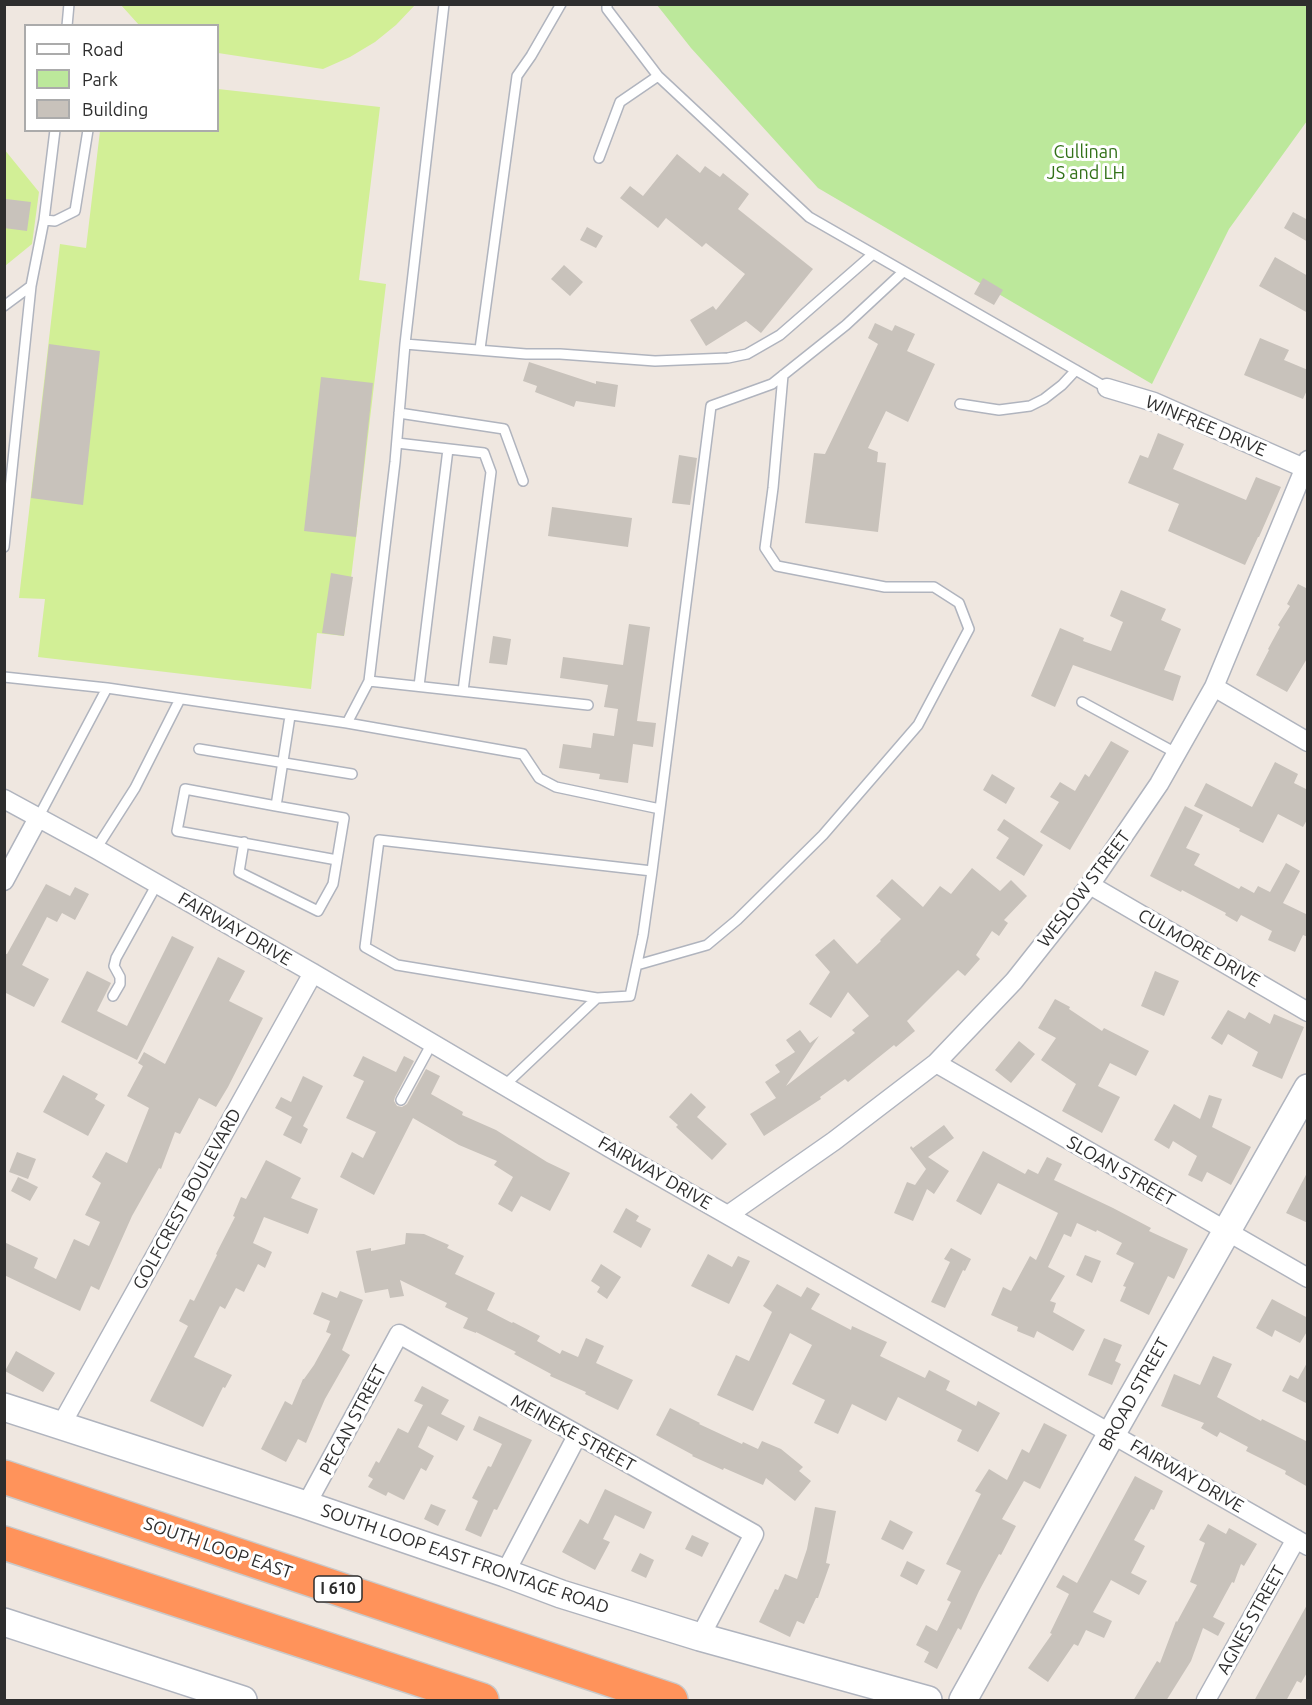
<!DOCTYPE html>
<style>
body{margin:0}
#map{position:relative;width:1312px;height:1705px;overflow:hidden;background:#efe7e0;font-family:Ubuntu,sans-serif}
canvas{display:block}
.frame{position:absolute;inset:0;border:6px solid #2e2e2e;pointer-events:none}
.legend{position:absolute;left:24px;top:24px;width:195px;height:108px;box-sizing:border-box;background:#fff;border:2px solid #ababab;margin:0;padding:8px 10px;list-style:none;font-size:18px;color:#2e2e2e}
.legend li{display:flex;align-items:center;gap:12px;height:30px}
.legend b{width:30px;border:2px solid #ababab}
</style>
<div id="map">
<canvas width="1312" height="1705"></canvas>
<div class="frame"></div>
<ul class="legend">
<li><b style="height:8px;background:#fff"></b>Road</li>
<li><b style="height:16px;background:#bce89b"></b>Park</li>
<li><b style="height:16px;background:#c8c2bb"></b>Building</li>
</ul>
</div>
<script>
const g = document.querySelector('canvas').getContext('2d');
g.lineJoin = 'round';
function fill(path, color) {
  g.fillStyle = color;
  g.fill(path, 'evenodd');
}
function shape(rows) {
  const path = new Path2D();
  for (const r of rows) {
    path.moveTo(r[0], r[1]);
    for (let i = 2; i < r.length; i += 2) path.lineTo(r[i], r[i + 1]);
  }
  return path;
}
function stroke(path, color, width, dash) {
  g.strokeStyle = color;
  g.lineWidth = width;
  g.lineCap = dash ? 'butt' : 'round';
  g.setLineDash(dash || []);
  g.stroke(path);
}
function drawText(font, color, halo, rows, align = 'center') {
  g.font = font + ' Ubuntu,sans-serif';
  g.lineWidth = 6;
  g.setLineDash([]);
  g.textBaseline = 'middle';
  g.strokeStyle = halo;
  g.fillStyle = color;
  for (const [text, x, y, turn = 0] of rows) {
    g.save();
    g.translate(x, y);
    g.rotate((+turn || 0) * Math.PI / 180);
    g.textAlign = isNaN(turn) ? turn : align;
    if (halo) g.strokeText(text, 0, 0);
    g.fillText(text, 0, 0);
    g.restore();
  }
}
const green = shape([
 [657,5,1307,5,1307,121,1229,229,1152,384,818,188,691,48]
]);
const pitch = shape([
 [121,5,415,5,396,25,375,42,350,57,323,69,218,53,218,26,139,25],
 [218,89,380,107,359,280,386,284,356,537,344,636,317,633,311,689,38,657,45,599,19,598,60,244,86,248,100,131,218,130],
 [4,149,39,192,32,244,5,266]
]);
const building = shape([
 [677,154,700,173,705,166,720,177,723,173,749,194,738,209,813,269,761,333,746,321,706,346,690,320,713,306,716,310,745,274,706,243,702,247,666,218,658,228,620,198,630,186,643,196],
 [6,199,31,202,27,231,4,228],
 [1293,212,1308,220,1308,242,1284,228],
 [587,227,603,236,596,248,580,240],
 [1275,257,1308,276,1308,313,1259,286],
 [564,265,583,282,570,296,551,279],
 [983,278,1003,290,994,305,974,294],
 [875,323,892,331,895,325,915,334,907,351,935,364,908,422,886,411,868,448,878,452,877,462,886,463,878,532,805,523,814,453,825,454,878,344,868,338],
 [1260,338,1289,350,1284,360,1308,370,1308,388,1303,399,1244,375],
 [49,344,100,351,83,505,31,498],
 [529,362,596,384,596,381,618,385,615,407,576,401,574,407,535,392,537,386,523,381],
 [321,377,373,383,356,537,304,531],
 [1158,433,1184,444,1173,469,1246,500,1256,477,1281,487,1259,537,1258,537,1245,565,1168,531,1179,504,1128,483,1140,455,1148,458],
 [679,455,697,458,690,505,672,503],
 [552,507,632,518,628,547,548,536],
 [331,573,353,577,344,636,322,633],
 [1298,584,1308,589,1308,657,1287,692,1256,675,1269,650,1268,649,1280,627,1278,625,1290,606,1287,604],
 [1121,590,1166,609,1161,620,1181,629,1164,670,1181,676,1173,701,1073,665,1055,707,1031,696,1060,628,1084,638,1083,641,1111,651,1123,622,1110,616],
 [629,624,650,627,637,721,656,723,653,747,633,744,628,783,599,779,600,774,559,768,563,744,591,748,593,733,614,736,618,709,604,707,608,685,560,678,563,657,623,665],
 [493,636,511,639,507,665,489,663],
 [1111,741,1129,751,1070,850,1040,832,1059,802,1050,797,1060,782,1075,791,1085,774,1089,777],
 [1275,762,1298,774,1294,783,1308,790,1308,818,1303,827,1278,814,1263,843,1239,831,1240,829,1194,806,1206,783,1252,807],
 [992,774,1015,788,1006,804,983,790],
 [1185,806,1203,815,1186,848,1200,854,1194,865,1239,889,1241,886,1254,893,1258,886,1270,892,1286,863,1300,871,1283,903,1308,915,1308,937,1303,935,1295,952,1268,940,1272,931,1241,915,1237,922,1225,915,1226,913,1182,890,1181,892,1150,876],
 [1004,819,1043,845,1024,876,996,858,1009,838,997,830],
 [972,868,1000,891,1011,880,1027,896,1004,920,1008,923,999,936,992,931,976,955,980,959,965,976,958,970,907,1021,915,1031,896,1047,894,1045,848,1082,845,1079,820,1097,821,1099,764,1136,750,1114,776,1098,765,1082,780,1072,775,1065,795,1052,786,1040,800,1030,810,1043,819,1036,786,1086,855,1033,852,1030,869,1016,848,992,831,1018,809,1004,830,972,815,955,834,939,857,964,881,941,880,940,901,919,876,896,892,879,923,907,940,886,951,894],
 [46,884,70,896,75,887,89,894,75,920,62,913,57,922,47,917,22,965,49,979,34,1007,4,992,4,954,7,954],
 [172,936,194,947,137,1060,61,1022,87,971,111,983,97,1011,127,1026],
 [218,957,245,971,229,1001,263,1018,228,1087,216,1107,199,1098,180,1134,175,1132,161,1169,159,1168,132,1216,99,1290,91,1286,80,1311,4,1275,4,1242,38,1258,34,1268,56,1279,74,1239,89,1246,100,1222,85,1215,101,1183,92,1177,106,1152,127,1163,149,1108,127,1096,143,1066,138,1063,144,1052,165,1064],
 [1155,971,1179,981,1164,1016,1141,1006],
 [1055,999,1070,1007,1069,1009,1102,1031,1104,1028,1149,1051,1136,1076,1110,1063,1098,1086,1120,1097,1102,1133,1062,1111,1076,1084,1041,1060,1056,1038,1038,1028],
 [1228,1010,1245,1019,1249,1012,1270,1024,1274,1014,1304,1027,1282,1079,1252,1066,1258,1052,1228,1034,1222,1045,1211,1038],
 [1019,1041,1035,1054,1011,1083,995,1070],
 [363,1056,396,1072,404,1056,414,1061,395,1097,394,1101,397,1106,402,1107,407,1104,426,1069,440,1076,431,1094,463,1112,462,1115,496,1130,547,1162,570,1173,550,1211,521,1196,512,1212,498,1204,513,1177,494,1165,497,1161,459,1145,413,1118,374,1195,340,1177,352,1152,363,1158,376,1132,346,1118,364,1081,353,1076],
 [63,1075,98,1094,95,1099,105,1105,88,1136,43,1112],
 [303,1076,323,1086,303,1126,308,1129,301,1144,283,1135,292,1117,275,1108,281,1097,291,1102],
 [691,1093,706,1107,697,1117,727,1144,712,1160,676,1127,678,1125,669,1117],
 [1209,1095,1222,1099,1212,1127,1251,1147,1231,1185,1207,1172,1202,1182,1188,1175,1197,1156,1173,1141,1169,1149,1154,1140,1174,1104,1200,1119],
 [944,1125,954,1138,928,1157,949,1171,934,1194,927,1189,913,1221,894,1213,907,1182,915,1185,926,1169,910,1148,911,1146,913,1148],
 [983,1151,1025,1174,1028,1169,1038,1174,1047,1157,1062,1164,1054,1180,1113,1208,1151,1228,1149,1231,1188,1249,1174,1279,1168,1276,1149,1315,1120,1301,1126,1287,1123,1286,1134,1263,1116,1254,1122,1243,1097,1230,1096,1232,1077,1223,1071,1237,1064,1234,1048,1267,1065,1276,1050,1301,1056,1303,1053,1312,1085,1330,1073,1351,1037,1331,1034,1338,1017,1331,1018,1327,991,1315,1003,1287,1011,1291,1030,1256,1036,1260,1058,1213,998,1183,981,1215,956,1201],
 [17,1152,36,1159,28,1179,9,1172],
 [266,1160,301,1178,291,1198,318,1209,308,1234,264,1217,253,1243,272,1252,265,1268,258,1264,244,1292,236,1288,225,1309,220,1306,194,1357,232,1375,225,1388,223,1387,203,1427,150,1401,188,1326,179,1321,190,1299,194,1301,217,1255,216,1254,235,1217,233,1216,241,1197,246,1199],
 [1308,1171,1308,1223,1286,1213],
 [18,1177,38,1187,30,1201,11,1191],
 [626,1208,639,1216,636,1221,651,1229,641,1248,613,1232],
 [406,1233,424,1234,449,1245,447,1248,464,1256,455,1274,495,1293,487,1310,512,1323,513,1322,540,1336,537,1341,560,1354,562,1350,578,1357,586,1338,604,1346,596,1363,633,1380,618,1410,585,1394,586,1392,550,1376,551,1374,514,1354,516,1352,476,1332,476,1333,463,1328,468,1318,445,1307,447,1303,400,1280,404,1296,390,1298,388,1289,365,1293,356,1251,371,1248,371,1251,405,1244],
 [951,1248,971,1259,965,1271,963,1270,945,1308,931,1302,950,1262,944,1259],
 [708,1254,732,1267,738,1256,750,1261,729,1304,691,1286],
 [1085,1255,1101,1261,1092,1283,1076,1275],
 [601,1264,621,1277,607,1299,597,1292,600,1287,591,1281],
 [777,1284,801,1297,807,1287,820,1294,811,1309,851,1330,852,1326,887,1342,880,1356,925,1378,929,1370,950,1381,946,1390,976,1406,978,1401,1000,1413,978,1452,957,1441,962,1430,898,1397,886,1421,852,1404,838,1434,814,1423,825,1400,792,1384,812,1345,790,1333,753,1411,717,1395,736,1355,749,1361,772,1312,763,1306],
 [340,1291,363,1300,342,1350,350,1355,325,1399,306,1443,298,1439,286,1462,261,1449,285,1401,292,1405,303,1379,304,1379,314,1365,331,1334,326,1332,330,1321,313,1314,322,1292,337,1298],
 [1272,1299,1308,1318,1308,1330,1300,1343,1275,1330,1272,1337,1256,1328],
 [1104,1338,1122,1345,1115,1361,1121,1364,1112,1385,1088,1375],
 [16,1351,55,1373,43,1392,5,1371],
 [1213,1356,1232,1364,1217,1397,1261,1421,1262,1419,1308,1442,1308,1487,1285,1474,1286,1471,1246,1451,1248,1447,1220,1432,1217,1437,1201,1428,1204,1423,1161,1406,1174,1374,1200,1385],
 [1308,1361,1308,1404,1282,1391,1290,1375,1298,1379],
 [422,1386,449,1400,441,1414,465,1426,457,1441,428,1426,418,1447,434,1456,426,1471,421,1468,404,1500,388,1492,386,1496,368,1487,373,1479,368,1476,376,1461,379,1463,398,1428,408,1433,423,1405,414,1401],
 [670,1408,700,1423,699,1424,742,1444,743,1442,758,1449,762,1441,781,1449,803,1467,799,1471,811,1481,795,1501,766,1478,763,1485,724,1468,723,1470,692,1456,693,1455,656,1435],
 [479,1416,532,1440,497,1510,494,1509,481,1537,465,1530,478,1501,472,1498,488,1466,491,1467,502,1444,473,1430],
 [1044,1423,1067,1435,1040,1489,1024,1481,1002,1519,1016,1526,1001,1555,999,1554,979,1591,961,1630,958,1628,937,1669,924,1662,929,1652,916,1645,926,1625,937,1631,951,1602,947,1600,961,1571,946,1564,981,1494,975,1491,989,1469,1007,1480,1022,1449,1029,1453],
 [1135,1476,1163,1491,1154,1510,1151,1509,1134,1540,1145,1546,1131,1573,1147,1581,1139,1595,1111,1580,1093,1612,1112,1621,1104,1638,1086,1630,1078,1646,1074,1644,1048,1682,1028,1668,1052,1634,1050,1633,1069,1594,1056,1587,1063,1575,1077,1583],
 [605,1489,652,1512,644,1529,615,1515,603,1539,610,1542,595,1570,562,1552,580,1519,588,1524],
 [431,1504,446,1510,438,1526,424,1519],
 [815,1507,836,1511,826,1563,830,1564,818,1598,816,1598,804,1624,797,1621,790,1637,759,1622,775,1589,778,1590,785,1574,797,1579,807,1549],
 [890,1520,913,1532,903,1550,881,1539],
 [1208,1524,1226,1534,1229,1528,1257,1544,1244,1566,1241,1564,1234,1583,1232,1582,1213,1617,1225,1623,1218,1636,1203,1628,1191,1661,1166,1701,1133,1701,1157,1661,1160,1663,1176,1621,1177,1622,1197,1585,1190,1582,1205,1543,1199,1540],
 [692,1535,709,1543,702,1557,685,1549],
 [640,1553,654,1560,646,1578,631,1571],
 [907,1561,925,1570,917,1585,900,1576],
 [1308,1603,1308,1671,1301,1683,1297,1681,1286,1701,1254,1701]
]);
const lane = shape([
 [607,4,607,9,658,76,809,217,1107,388],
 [67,26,69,4],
 [599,158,620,102,658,76],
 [44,220,55,221,75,211,88,130],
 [4,306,31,286],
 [405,344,526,354,560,354,655,361,728,358,747,354,780,335,873,254],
 [480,349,517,76,531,56,561,4],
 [960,404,999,410,1030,406,1044,399,1062,385,1076,370],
 [399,413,504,429,523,481],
 [397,443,484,453,491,472,463,691],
 [4,547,31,286,44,220,55,130],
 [4,677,107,688,347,723,523,754,539,778,556,787,660,809],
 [369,681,588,705],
 [419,686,448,449],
 [1082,702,1176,753],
 [347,723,369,681,395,462,405,344,444,4],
 [199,749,352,774],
 [276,806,344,818,337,860,177,831,185,789,276,806,290,716],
 [38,818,107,688],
 [244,842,239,872,318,911,333,884,337,860],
 [96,849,135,788,180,699],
 [652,871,379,840,365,947,397,965,597,998,630,996,643,935,652,871,660,809,711,406,772,384,846,325,903,272],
 [637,965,707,945,737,920,823,835,918,725,969,629,959,603,934,587,885,587,777,566,765,548,773,488,783,375],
 [113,996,120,984,120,977,114,966,116,958,157,884],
 [505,1085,597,998],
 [401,1100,432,1043]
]);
const street = shape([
 [1107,388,1154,402,1304,468],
 [1214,687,1308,742],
 [4,799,96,849,313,973,610,1148,1308,1546],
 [4,881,38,818],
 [1090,885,1308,1012],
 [936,1063,1308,1278],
 [728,1215,834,1141,936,1063,1014,981,1090,885,1159,784,1214,687,1308,460],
 [61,1425,313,973],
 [306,1505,399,1334,754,1534,700,1637],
 [505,1573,577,1436],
 [1206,1700,1296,1539]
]);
const secondary = shape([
 [4,1407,306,1505,505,1573,561,1594,700,1637,928,1700],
 [4,1622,243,1700],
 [963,1700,1112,1433,1308,1088]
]);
const highway = shape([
 [4,1477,671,1700],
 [4,1543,482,1700]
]);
const shields = [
 [338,1589,48]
];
const shieldNames = [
 ["I 610",338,1589]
];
const parkNames = [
 ["Cullinan",1086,152],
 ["JS and LH",1086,173]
];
const streetNames = [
 ["WINFREE DRIVE",1206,426,23],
 ["WESLOW STREET",1084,889,-53],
 ["FAIRWAY DRIVE",235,929,30],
 ["CULMORE DRIVE",1199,948,30],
 ["SLOAN STREET",1121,1171,30],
 ["FAIRWAY DRIVE",655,1173,30],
 ["GOLFCREST BOULEVARD",187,1199,-61],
 ["BROAD STREET",1134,1394,-61],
 ["PECAN STREET",353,1420,-62],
 ["MEINEKE STREET",573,1433,29],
 ["FAIRWAY DRIVE",1187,1476,30],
 ["SOUTH LOOP EAST",218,1548,19],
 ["SOUTH LOOP EAST FRONTAGE ROAD",465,1559,19],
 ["AGNES STREET",1251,1620,-61]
];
fill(green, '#bce89b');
fill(pitch, '#d2ef96');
fill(building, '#c8c2bb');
stroke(lane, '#b0b4be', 12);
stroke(street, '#b0b4be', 21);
stroke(secondary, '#b0b4be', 30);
stroke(highway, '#c9c9c9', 36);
stroke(lane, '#fff', 9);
stroke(street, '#fff', 18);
stroke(secondary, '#fff', 27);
stroke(highway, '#ff935b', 33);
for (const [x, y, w] of shields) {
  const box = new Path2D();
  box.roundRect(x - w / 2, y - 13, w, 26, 4.5);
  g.fillStyle = '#fff';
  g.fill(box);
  stroke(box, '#2e2e2e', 1.5);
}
drawText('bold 16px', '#2e2e2e', null, shieldNames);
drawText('18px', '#327118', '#fff', parkNames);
drawText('18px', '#2e2e2e', '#fff', streetNames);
</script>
